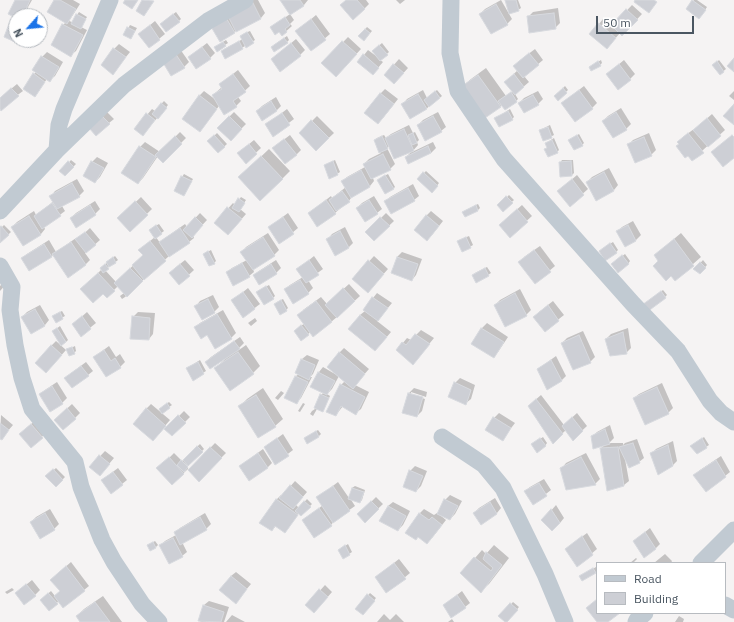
<!DOCTYPE html>
<style>
body{margin:0}
#map{position:relative;width:734px;height:622px;overflow:hidden;background:#f5f3f3;font-family:"IBM Plex Sans",sans-serif}
canvas{display:block}
.legend{position:absolute;left:596px;top:562px;width:130px;height:52px;box-sizing:border-box;background:#fff;border:1px solid #b7bbc0;margin:0;padding:5px 7px;list-style:none;font-size:12px;color:#4a5661}
.legend li{display:flex;align-items:center;gap:8px;height:20px}
.legend b{width:20px;border:1px solid #b7bbc0}
.north{position:absolute;left:8px;top:8px;width:40px;height:40px;box-sizing:border-box;background:#fff;border:1px solid #b7bbc0;border-radius:50%;rotate:243deg;font-size:11px;font-weight:700;line-height:16px;text-align:center;color:#4a5661}
.north::after{content:'';display:block;margin:auto;width:14px;height:18px;background:#1a73e8;clip-path:polygon(50% 0,100% 100%,50% 72%,0 100%)}
.scale{position:absolute;left:596px;top:16px;width:98px;height:18px;box-sizing:border-box;border:2px solid #4a5661;border-top:0;padding-left:5px;font-size:12px;line-height:14px;white-space:nowrap;color:#4a5661;-webkit-text-stroke:3px #fff;paint-order:stroke}
</style>
<div id="map">
<canvas width="734" height="622"></canvas>
<ul class="legend">
<li><b style="height:5px;background:#c1cad2"></b>Road</li>
<li><b style="height:11px;background:#cdcfd5"></b>Building</li>
</ul>
<div class="north">N</div>
<div class="scale">50 m</div>
</div>
<script>
const g = document.querySelector('canvas').getContext('2d');
g.lineJoin = 'round';
function fill(path, color) {
  g.fillStyle = color;
  g.fill(path, 'evenodd');
}
function shape(rows) {
  const path = new Path2D();
  for (const r of rows) {
    path.moveTo(r[0], r[1]);
    for (let i = 2; i < r.length; i += 2) path.lineTo(r[i], r[i + 1]);
  }
  return path;
}
function stroke(path, color, width, dash) {
  g.strokeStyle = color;
  g.lineWidth = width;
  g.lineCap = dash ? 'butt' : 'round';
  g.setLineDash(dash || []);
  g.stroke(path);
}
const shadow = shape([
 [16,0,32,0,23,16,16,17],
 [55,0,73,0,80,4,69,21,72,22,79,12,87,17,81,27,87,30,76,51,71,55,63,25,66,22],
 [251,0,258,0,265,13,261,18,234,32,212,25],
 [281,0,308,0,304,5,290,14,294,20,290,24,292,26,282,35,279,31,272,27,290,14],
 [346,0,366,0,369,4,364,9],
 [396,0,405,0,400,4],
 [501,0,512,19,507,24,480,14,485,9],
 [506,0,518,0,521,8,518,10],
 [694,0,697,0,707,7,701,16,687,9],
 [632,5,642,14,622,35,620,33,607,48,599,24,603,19,612,26],
 [558,8,560,23,555,28,528,17,533,12],
 [176,12,181,19,179,21,163,22],
 [316,15,330,34,311,50,297,31],
 [16,17,16,40,15,41,5,36,11,22],
 [155,21,165,34,149,47,144,30],
 [130,25,137,28,133,35,125,34],
 [367,27,372,31,364,40,359,36],
 [250,31,255,40,225,58,224,49,243,39,243,34],
 [287,36,289,40,287,42,274,45],
 [348,37,361,49,336,76,323,63],
 [296,39,305,50,300,55,277,55],
 [226,40,228,43,217,50,218,45],
 [207,43,215,53,210,58,189,57],
 [382,43,389,52,380,60,383,62,377,69,364,55,368,50,376,56,375,49],
 [119,44,130,52,113,73,114,49],
 [180,49,189,62,184,67,163,61],
 [535,49,543,60,524,76,529,82,515,94,518,99,516,101,502,105,485,117,463,86,471,79,486,68,506,96,513,91,505,82,518,70,519,61],
 [47,52,63,62,55,76,50,80,47,79,34,96,34,74,36,72,42,57],
 [399,59,408,68,399,78,385,75],
 [601,60,602,63,600,65,590,67],
 [624,60,635,74,630,79,612,70],
 [719,60,726,69,720,74,716,63],
 [238,70,250,86,238,97,241,101,236,106,219,106,200,131,199,96,204,91,216,100,213,95,222,87,220,84],
 [17,84,23,91,0,108,0,98],
 [565,86,568,90,558,99,555,96],
 [584,86,597,103,592,108,562,103],
 [385,89,398,99,383,118,380,94],
 [423,90,427,98,437,90,442,96,426,109,403,104,407,99],
 [538,91,543,99,538,104,519,103,524,98],
 [734,91,734,100,729,96],
 [276,97,281,106,276,111,257,111,262,106],
 [164,101,168,105,147,130,135,129,152,109,155,111],
 [621,108,631,124,626,129,603,121,608,116],
 [287,109,294,119,273,135,266,125],
 [510,109,514,117,512,119,496,118],
 [107,112,114,119,109,123,90,128],
 [234,112,246,124,230,140,218,128],
 [438,112,446,127,441,131,418,125,423,120],
 [712,114,725,130,692,160,683,137,694,129,694,130],
 [317,116,334,133,316,150,300,133],
 [409,125,413,133,415,132,419,140,417,142,418,145,412,152,433,142,436,148,431,153,409,163,406,157,413,150,389,146,387,148,395,164,390,169,373,178,374,181,370,186,353,195,349,201,335,213,309,213,331,196,332,198,346,187,343,181,347,177,365,167,364,164,369,159,381,153,375,140,377,138,384,135,386,138,391,134],
 [550,125,554,135,544,140,540,130],
 [180,132,186,138,163,161,158,156,143,178,138,183,140,147,145,142,160,152],
 [217,133,227,144,218,152,209,141],
 [649,133,656,150,651,155,628,145,633,140],
 [579,134,584,143,582,145,570,140],
 [290,135,301,150,296,155,278,144],
 [554,138,559,150,557,152,545,149,548,147,546,143],
 [254,140,261,148,246,162,243,149],
 [269,149,290,171,282,179,247,170],
 [97,157,108,163,100,177,95,182,85,176,92,162],
 [71,160,76,164,65,175,61,171],
 [335,160,340,172,337,174,325,165],
 [562,160,573,160,574,173,572,175,560,163],
 [609,168,618,185,614,190,587,182,592,177],
 [426,171,439,183,432,192,418,179],
 [184,174,193,179,184,195,182,177],
 [388,174,395,187,393,189,381,178],
 [577,175,588,189,570,205,563,187],
 [77,179,84,191,79,196,62,206,65,211,44,227,45,229,41,234,24,245,12,227,17,222,34,211,36,215,54,201,51,196,55,191],
 [413,184,419,196,414,200,386,201,390,197],
 [509,195,514,200,503,210,499,205],
 [374,196,382,209,377,213,357,208,362,203],
 [141,197,152,209,130,230,119,218],
 [241,197,246,200,240,209,246,214,233,229,215,223,233,203,235,205],
 [95,201,100,209,95,214,76,226,71,218,76,213],
 [478,204,480,208,478,210,465,216,464,212,466,210],
 [522,205,532,216,510,236,505,220],
 [431,211,443,221,432,235,426,216],
 [200,213,207,220,193,235,194,238,189,242,169,256,125,297,122,299,120,296,124,293,118,286,107,297,103,293,82,289,102,269,103,266,115,256,118,260,105,270,116,282,144,255,145,245,155,237,152,228,159,224,164,231,156,237,160,243,165,238,185,224,187,227],
 [288,213,298,228,280,243,269,227],
 [386,213,394,221,374,240,367,232],
 [633,221,641,235,636,240,625,246,617,232,622,227],
 [4,225,11,232,0,242,0,229],
 [345,227,353,243,348,248,328,239,332,234],
 [90,228,100,240,85,253,90,260,85,265,54,254,51,257,23,258,27,254,49,240,56,252,76,238,77,240],
 [268,233,279,250,274,255,253,269,254,272,249,276,227,272,232,268,247,260,242,252,246,247],
 [681,233,701,257,675,280,655,255],
 [469,236,473,245,463,251,458,241],
 [613,242,618,250,616,252,602,249],
 [540,246,555,266,535,283,524,257],
 [211,250,216,261,214,263,204,254],
 [402,252,422,259,416,275,412,280,397,257],
 [625,254,630,261,628,264,615,262],
 [314,256,323,269,308,280,313,288,308,293,293,302,285,289,290,285,303,277,298,269],
 [374,256,388,269,372,287,353,279],
 [185,260,194,270,180,283,175,268],
 [276,260,281,268,276,273,254,275,259,271],
 [703,260,707,265,700,273,695,269],
 [487,267,491,273,488,275,475,273],
 [5,281,7,283,0,291,0,286],
 [349,284,360,296,337,317,331,322,311,332,308,334,297,329,305,323,303,310,321,297,327,304],
 [269,285,275,296,273,298,260,290],
 [248,288,260,304,244,316,232,301],
 [520,289,531,310,526,315,495,305,500,300],
 [663,290,667,295,665,297,645,304],
 [377,293,392,303,377,321,391,332,380,345,360,315,365,311,373,298],
 [213,295,219,307,214,312,196,306,200,301],
 [283,299,288,308,286,310,277,302],
 [553,301,564,315,545,330,539,312],
 [40,305,49,320,45,325,31,333,22,317,27,312],
 [223,310,236,333,231,338,207,334,195,327,200,323],
 [62,311,65,316,56,321,56,314],
 [87,312,96,323,81,335,78,320],
 [138,312,155,313,153,334,149,339,133,317],
 [255,318,257,321,251,326,248,323],
 [487,323,508,337,498,352,494,357,472,343,482,328],
 [60,326,68,340,66,342,56,329],
 [628,328,631,348,626,353,606,339,611,334],
 [421,330,434,338,417,359,397,350,407,338,411,340],
 [583,331,595,357,590,362,562,343,567,338],
 [240,337,244,343,238,349,239,350,246,345,260,366,253,373,215,369,225,359,206,362,211,357],
 [56,341,66,350,51,367,51,346],
 [75,346,76,351,74,353,67,350],
 [109,346,116,357,120,354,125,362,120,367,106,376,94,357],
 [344,348,369,369,355,385,369,392,361,409,356,413,343,406,336,415,341,385,345,381,339,376,332,389,327,394,330,396,324,409,322,411,317,409,313,416,310,414,312,411,315,409,321,395,324,392,312,386,319,372,323,367,335,374,339,353],
 [307,355,319,360,313,374,310,377,312,377,301,398,296,403,296,376,299,374,296,373,302,359],
 [556,356,566,376,562,380,538,369],
 [200,360,206,371,193,379,187,368],
 [86,362,93,371,88,375,70,374],
 [460,378,475,385,471,399,466,403,455,383],
 [57,382,67,398,62,403,50,410,40,394,45,390],
 [662,383,673,408,668,413,634,398,639,394],
 [263,388,283,419,275,426,240,406,247,399],
 [414,388,427,392,426,397,411,392,411,394,425,399,422,411,417,416,403,412,409,393],
 [281,391,284,393,278,400,275,398],
 [541,395,564,425,577,413,587,426,573,439,566,430,553,442,534,401],
 [169,402,172,405,162,412,160,409],
 [303,403,305,404,300,412,298,411],
 [72,404,80,413,64,429,60,415],
 [151,404,170,420,157,435,146,409],
 [184,411,190,417,172,435,166,429],
 [499,413,515,423,502,440,494,418],
 [1,415,13,425,1,439,0,438],
 [36,420,47,432,31,447,25,429],
 [610,425,614,438,609,443,623,443,623,445,625,443,637,439,644,458,639,462,625,459,629,481,624,485,601,448,606,444,592,437,597,432],
 [318,430,321,434,319,436,305,438],
 [283,434,293,450,276,463,265,447],
 [543,437,547,443,545,446,534,443],
 [704,437,709,445,697,453,692,446],
 [673,441,677,461,672,466,651,454,656,449],
 [215,443,226,453,199,480,188,469,172,484,163,464,174,453,182,461,200,444,204,449,189,464,187,467,189,470],
 [263,449,272,463,267,468,240,466],
 [105,451,114,458,104,470,90,467],
 [586,453,600,479,595,484,562,468,566,463],
 [721,456,730,472,725,476,695,475,700,470],
 [415,466,427,471,421,486,416,491,410,471],
 [56,468,65,477,56,486,47,476],
 [118,468,127,480,122,484,102,480],
 [544,479,551,490,533,504,525,491,530,487],
 [295,481,307,492,296,505,299,508,307,499,312,504,301,515,299,513,285,532,276,526,272,530,276,500,281,495,282,496],
 [338,482,349,498,352,488,355,486,365,490,362,500,360,502,350,498,355,506,335,520,331,525,303,521,323,505,317,498],
 [450,495,462,501,455,514,450,519,440,515,446,520,432,538,420,513,424,509,434,515,437,513,438,513,445,500],
 [376,497,383,504,365,521,359,514],
 [495,498,501,508,497,513,481,523,474,513,479,508],
 [393,502,410,511,403,525,398,530,388,506],
 [556,505,564,518,560,523,543,520],
 [50,509,59,524,54,529,31,522,36,517],
 [205,513,211,524,206,529,182,542,187,552,182,556,161,545,165,541,176,535,175,533,180,528],
 [650,528,660,544,655,549,639,537],
 [587,533,597,549,577,566,571,545],
 [155,541,158,545,156,547,150,544],
 [348,544,352,552,343,558,339,550],
 [494,545,509,558,489,584,481,591,462,573,482,550,486,554],
 [665,554,672,561,671,563,654,563],
 [636,558,637,559,633,563,630,563],
 [399,559,410,573,387,592,381,573],
 [71,562,89,586,84,590,59,601,50,609,43,598,51,591,55,596,61,591,56,575],
 [596,567,597,571,596,572,582,580,583,575],
 [236,572,251,584,240,597,231,576],
 [32,580,40,590,35,595,16,593],
 [325,585,332,592,319,607,307,605],
 [12,588,14,590,7,594,5,592],
 [462,591,470,603,465,607,444,605],
 [370,593,376,598,363,614,356,608],
 [103,596,122,622,81,622,77,616,84,609],
 [209,601,229,607,224,622,202,622,199,621,204,605],
 [513,602,519,607,506,622,500,616],
 [384,614,390,620,396,614,404,622,377,622],
 [232,615,245,622,226,622],
 [679,616,684,619,683,622,675,622],
 [452,619,454,622,448,622]
]);
const building = shape([
 [15,0,30,0,23,16,16,16,16,18,8,14,15,0],
 [54,0,60,0,76,9,67,24,47,12,54,0],
 [125,0,138,0,132,9,123,3,125,0],
 [142,0,154,1,144,16,136,11,142,0],
 [280,0,300,0,304,6,290,15,280,0],
 [346,0,357,0,365,9,353,20,340,5,346,0],
 [505,0,516,0,519,11,509,14,505,0],
 [635,0,654,0,657,2,649,13,634,2,635,0],
 [692,0,706,10,699,19,686,9,692,0],
 [252,1,261,19,236,32,227,14,252,1],
 [496,4,508,25,491,34,479,14,496,4],
 [626,9,638,20,622,36,611,25,626,9],
 [554,13,556,29,529,33,527,16,554,13],
 [76,14,86,19,81,29,71,24,76,14],
 [173,14,180,22,166,32,160,24,173,14],
 [225,16,235,33,220,42,210,25,225,16],
 [285,17,290,25,285,29,287,32,282,36,279,32,275,35,270,27,285,17],
 [311,19,326,40,311,51,295,31,311,19],
 [10,21,16,24,15,42,4,37,10,21],
 [598,23,616,38,607,49,589,34,598,23],
 [62,24,83,35,71,57,51,45,62,24],
 [150,25,160,40,149,48,138,34,150,25],
 [127,27,135,31,131,39,123,35,127,27],
 [365,29,370,33,364,41,358,36,365,29],
 [247,32,254,43,246,48,240,36,247,32],
 [284,38,288,43,274,52,271,47,284,38],
 [239,41,243,49,225,59,221,51,239,41],
 [342,41,357,54,336,77,321,63,342,41],
 [223,42,226,46,217,52,214,47,223,42],
 [291,43,301,56,280,72,271,59,291,43],
 [379,45,388,55,380,61,372,51,379,45],
 [202,47,211,59,196,69,188,57,202,47],
 [113,48,126,57,113,75,101,65,113,48],
 [175,53,185,68,171,76,162,61,175,53],
 [529,53,539,65,523,78,513,66,529,53],
 [363,54,379,68,373,75,357,62,363,54],
 [41,56,59,67,50,82,32,70,41,56],
 [734,58,734,72,727,66,734,58],
 [598,61,601,66,591,71,589,67,598,61],
 [717,61,724,72,720,75,712,65,717,61],
 [393,64,404,73,394,84,384,75,393,64],
 [619,64,631,80,618,90,606,74,619,64],
 [33,73,45,82,35,97,23,89,33,73],
 [233,74,246,92,233,101,237,107,224,115,212,95,222,89,219,84,233,74],
 [514,74,524,87,515,95,504,82,514,74],
 [478,75,501,107,485,118,462,86,478,75],
 [11,88,19,96,1,111,0,109,0,98,11,88],
 [563,88,567,93,558,101,554,96,563,88],
 [579,90,593,109,575,122,561,103,579,90],
 [435,91,440,98,429,107,424,100,435,91],
 [511,92,517,102,505,110,498,101,511,92],
 [380,93,394,104,378,124,364,113,380,93],
 [418,94,427,109,410,119,401,104,418,94],
 [199,95,217,109,200,132,182,119,199,95],
 [533,95,539,105,524,113,518,103,533,95],
 [271,101,277,111,262,121,256,111,271,101],
 [161,103,167,108,158,119,152,114,161,103],
 [734,104,734,125,723,116,734,104],
 [508,111,513,120,499,127,494,118,508,111],
 [616,112,627,130,613,138,602,121,616,112],
 [146,113,155,120,143,136,134,129,146,113],
 [282,113,290,125,273,137,265,124,282,113],
 [102,116,110,124,96,136,89,128,102,116],
 [229,116,242,129,231,141,217,128,229,116],
 [433,116,442,132,425,141,417,125,433,116],
 [707,118,721,136,708,147,693,130,707,118],
 [311,120,329,138,316,151,299,133,311,120],
 [548,127,552,138,543,141,539,130,548,127],
 [404,129,414,151,394,159,385,138,404,129],
 [413,133,417,143,412,145,408,135,413,133],
 [688,133,704,153,692,161,688,156,685,158,676,146,679,144,677,142,688,133],
 [214,135,225,147,218,153,207,141,214,135],
 [577,135,583,146,574,150,568,140,577,135],
 [732,135,734,137,734,158,723,167,711,152,732,135],
 [175,136,182,144,163,163,155,155,175,136],
 [382,136,388,149,379,153,374,140,382,136],
 [644,137,652,156,635,163,627,144,644,137],
 [284,139,297,155,285,164,272,148,284,139],
 [552,140,558,153,548,157,544,149,547,148,545,143,552,140],
 [249,144,257,154,246,164,237,153,249,144],
 [139,146,156,157,138,184,121,173,139,146],
 [428,146,431,153,408,164,405,157,428,146],
 [383,154,391,170,371,179,363,164,383,154],
 [261,156,283,179,260,201,238,177,261,156],
 [68,161,74,167,65,176,59,171,68,161],
 [91,161,104,168,95,183,83,176,91,161],
 [333,161,338,175,329,179,324,165,333,161],
 [571,161,572,176,560,177,559,162,571,161],
 [361,170,370,187,351,198,341,181,361,170],
 [423,172,438,186,432,193,417,179,423,172],
 [604,172,614,191,596,201,586,182,604,172],
 [385,175,394,189,385,194,377,180,385,175],
 [181,176,192,181,184,196,174,191,181,176],
 [572,179,584,195,570,207,557,191,572,179],
 [72,183,80,197,57,209,49,196,72,183],
 [408,188,415,201,391,214,384,201,408,188],
 [342,191,350,202,336,211,329,200,342,191],
 [506,196,513,203,503,212,497,205,506,196],
 [238,198,245,203,239,212,232,208,238,198],
 [326,200,336,214,317,227,308,213,326,200],
 [369,200,378,214,365,222,356,208,369,200],
 [135,201,148,215,130,232,117,218,135,201],
 [52,203,61,216,42,229,34,216,52,203],
 [90,205,96,215,76,228,70,218,90,205],
 [476,205,478,211,465,217,462,212,476,205],
 [227,207,242,219,228,235,214,223,227,207],
 [517,209,528,222,510,238,499,225,517,209],
 [426,215,439,226,427,241,414,230,426,215],
 [29,216,41,235,23,246,11,227,29,216],
 [195,217,203,225,192,238,183,230,195,217],
 [283,217,294,234,279,244,268,227,283,217],
 [380,217,390,226,374,241,365,232,380,217],
 [156,225,162,234,155,239,149,230,156,225],
 [628,225,636,241,625,247,616,231,628,225],
 [1,226,9,235,0,243,0,227,1,226],
 [180,228,190,243,169,257,159,242,180,228],
 [340,231,349,248,335,256,326,239,340,231],
 [85,232,96,245,86,253,75,239,85,232],
 [263,237,275,256,253,270,240,252,263,237],
 [466,237,471,248,462,252,457,241,466,237],
 [674,239,694,266,675,281,671,276,666,281,653,266,658,261,654,255,674,239],
 [150,241,166,261,144,280,132,265,143,255,138,250,150,241],
 [71,242,86,265,68,278,52,254,71,242],
 [610,243,617,253,605,261,599,251,610,243],
 [44,244,52,257,29,271,21,258,44,244],
 [534,250,551,272,535,284,518,262,534,250],
 [208,251,215,264,209,266,203,254,208,251],
 [622,255,629,264,618,273,611,264,622,255],
 [113,257,116,263,109,267,106,262,113,257],
 [397,257,418,264,412,281,391,273,397,257],
 [309,260,319,275,306,283,296,269,309,260],
 [368,260,384,274,368,293,352,279,368,260],
 [700,262,706,268,700,274,693,269,700,262],
 [242,263,250,277,233,286,226,272,242,263],
 [105,264,109,269,103,273,100,268,105,264],
 [180,264,190,276,179,285,169,273,180,264],
 [271,264,277,274,259,285,253,275,271,264],
 [130,268,143,281,127,297,114,283,130,268],
 [485,268,489,276,476,283,472,275,485,268],
 [98,273,115,291,107,298,103,294,93,303,80,289,98,273],
 [300,280,309,294,293,304,284,289,300,280],
 [266,286,274,299,264,305,256,292,266,286],
 [343,288,355,301,337,318,325,305,343,288],
 [661,291,666,298,647,312,642,305,661,291],
 [243,292,255,309,243,318,231,300,243,292],
 [515,293,527,316,505,327,494,305,515,293],
 [372,297,388,308,378,321,363,310,372,297],
 [208,299,215,313,202,320,194,306,208,299],
 [281,300,287,311,280,315,274,304,281,300],
 [316,301,332,322,313,337,297,315,316,301],
 [548,305,559,321,545,332,533,317,548,305],
 [35,309,45,326,31,334,21,317,35,309],
 [60,312,63,319,56,323,52,316,60,312],
 [217,314,232,339,215,349,207,335,201,339,194,327,217,314],
 [360,315,387,337,375,351,348,329,360,315],
 [82,316,91,329,81,337,72,324,82,316],
 [132,316,150,318,149,340,130,339,132,316],
 [301,325,309,335,301,341,294,331,301,325],
 [57,328,66,342,61,346,52,331,57,328],
 [481,328,504,342,494,358,471,344,481,328],
 [623,332,627,354,610,356,605,339,623,332],
 [415,334,430,344,413,365,396,350,402,342,406,345,415,334],
 [579,335,591,363,573,370,561,343,579,335],
 [234,341,240,349,210,369,205,362,234,341],
 [51,345,62,355,46,373,35,363,51,345],
 [72,347,75,354,69,356,66,349,72,347],
 [104,350,111,361,115,358,121,368,106,377,93,357,104,350],
 [238,352,254,374,230,391,214,368,238,352],
 [339,352,365,374,353,389,327,367,339,352],
 [301,359,315,365,309,380,295,373,301,359],
 [551,360,562,381,547,390,537,369,551,360],
 [198,362,204,374,193,381,186,368,198,362],
 [81,366,89,376,72,388,64,378,81,366],
 [318,372,335,381,327,395,310,387,318,372],
 [295,376,308,382,297,404,284,398,295,376],
 [454,382,471,390,466,405,448,397,454,382],
 [340,384,365,397,356,415,341,406,336,416,326,412,340,384],
 [52,386,63,404,50,412,39,394,52,386],
 [657,387,669,414,645,425,633,398,657,387],
 [408,393,423,397,417,417,402,413,408,393],
 [320,394,329,398,323,412,314,408,320,394],
 [256,395,276,427,258,438,238,406,256,395],
 [536,399,563,434,553,444,528,406,536,399],
 [167,403,170,408,162,414,159,409,167,403],
 [67,408,76,419,63,430,54,420,67,408],
 [146,408,166,426,153,441,133,424,146,408],
 [178,415,186,423,172,436,164,429,178,415],
 [493,417,511,428,503,441,485,430,493,417],
 [572,417,583,431,573,441,562,426,572,417],
 [0,423,9,430,2,440,0,439,0,423],
 [31,424,43,438,31,448,19,434,31,424],
 [605,429,610,444,593,449,591,436,605,429],
 [316,431,319,437,307,444,304,438,316,431],
 [277,438,289,456,275,465,264,447,277,438],
 [540,438,546,446,537,453,531,444,540,438],
 [702,438,707,448,697,454,690,446,702,438],
 [633,443,640,463,629,468,619,447,633,443],
 [668,445,673,466,658,475,650,453,668,445],
 [197,446,203,452,188,466,183,460,197,446],
 [210,447,222,458,199,482,188,470,210,447],
 [618,447,624,486,607,491,600,448,618,447],
 [258,453,268,468,249,481,239,466,258,453],
 [99,455,110,464,100,476,89,467,99,455],
 [169,457,184,474,172,485,156,468,169,457],
 [581,457,596,485,566,490,560,468,581,457],
 [181,460,188,467,184,472,177,465,181,460],
 [716,460,726,477,706,492,693,475,716,460],
 [53,469,63,480,56,487,45,476,53,469],
 [409,470,423,476,416,492,403,487,409,470],
 [113,472,123,485,111,494,101,480,113,472],
 [539,483,547,496,533,505,524,491,539,483],
 [290,485,303,497,293,509,279,498,290,485],
 [333,486,350,511,333,523,316,497,333,486],
 [352,488,364,492,360,503,348,499,352,488],
 [276,499,298,515,285,533,275,526,272,531,259,523,276,499],
 [444,499,458,506,450,520,437,514,444,499],
 [304,501,311,507,301,516,295,511,304,501],
 [371,501,379,509,365,523,357,514,371,501],
 [490,502,497,514,481,525,473,513,490,502],
 [388,506,406,516,398,531,379,521,388,506],
 [319,508,332,526,314,538,302,520,319,508],
 [551,509,560,523,552,531,541,520,551,509],
 [45,513,55,530,40,539,30,522,45,513],
 [419,513,429,520,432,517,442,525,427,544,418,537,416,540,405,533,419,513],
 [200,517,207,530,180,545,174,532,200,517],
 [645,532,656,549,644,558,633,541,645,532],
 [582,536,593,555,577,567,565,549,582,536],
 [173,538,183,557,169,564,159,545,173,538],
 [153,542,156,548,150,551,147,545,153,542],
 [345,545,350,555,343,559,338,550,345,545],
 [486,552,502,565,481,593,460,573,474,557,491,571,493,568,483,559,486,552],
 [394,563,406,579,386,593,375,577,394,563],
 [66,566,85,591,63,608,54,596,60,591,50,580,66,566],
 [593,568,596,573,582,581,579,576,593,568],
 [231,576,247,589,236,604,219,590,231,576],
 [26,584,36,596,24,605,15,593,26,584],
 [319,589,328,597,314,613,305,605,319,589],
 [48,593,58,604,49,611,40,600,48,593],
 [367,594,375,601,363,615,355,609,367,594],
 [457,595,466,608,451,618,443,605,457,595],
 [597,599,597,613,620,613,608,622,597,622,586,608,597,599],
 [95,602,110,622,80,622,76,616,95,602],
 [510,603,518,610,507,622,505,622,498,616,510,603],
 [203,605,224,612,221,622,198,621,203,605]
]);
const minor = shape([
 [451,0,450,53,458,91,504,159,633,304,678,351,710,401,721,413,734,422],
 [57,150,59,125,64,109,110,0],
 [0,211,57,150,124,85,208,21,245,0],
 [0,266,12,287,10,310,15,345,22,378,32,409,75,462,81,487,102,540,114,562,142,604,159,622],
 [442,437,484,465,503,488,545,574,565,622],
 [701,563,734,530],
 [725,605,734,610],
 [636,622,637,620,645,613]
]);
fill(shadow, '#0003');
fill(building, '#cdcfd5');
stroke(building, '#d7d9de', 1);
stroke(minor, '#c1cad2', 17);
</script>
